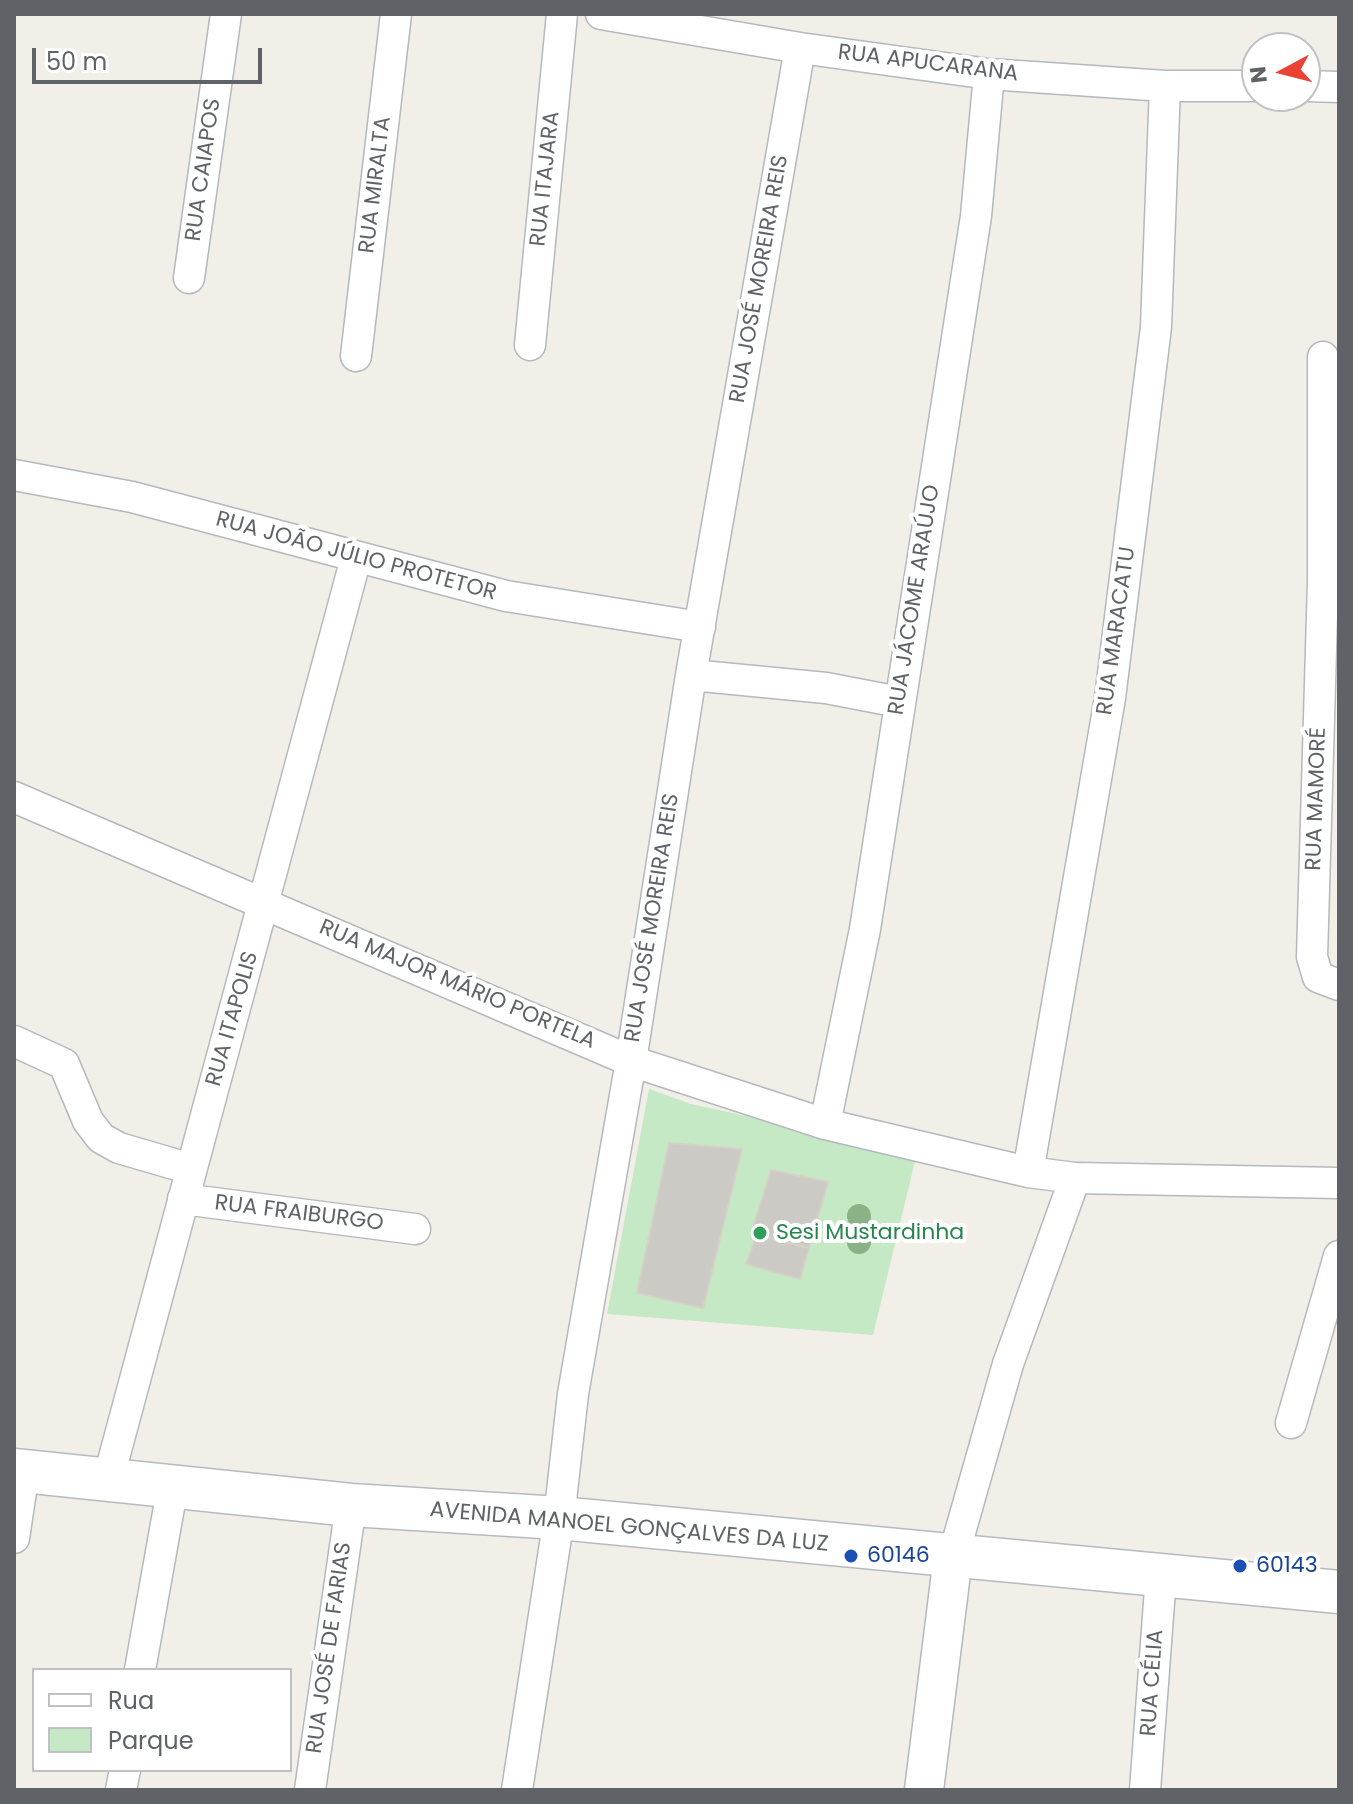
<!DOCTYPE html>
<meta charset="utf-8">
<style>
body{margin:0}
#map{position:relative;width:1353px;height:1804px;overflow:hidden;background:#f1efe8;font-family:Poppins,sans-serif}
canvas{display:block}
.frame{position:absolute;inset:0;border:16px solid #5f6368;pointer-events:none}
.legend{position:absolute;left:32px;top:1668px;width:260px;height:104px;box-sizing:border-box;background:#fff;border:2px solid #bfc1c3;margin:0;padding:10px 14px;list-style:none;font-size:24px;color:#5f6368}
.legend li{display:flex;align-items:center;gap:16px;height:40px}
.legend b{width:40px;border:2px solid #bfc1c3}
.north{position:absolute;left:1241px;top:32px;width:80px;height:80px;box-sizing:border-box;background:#fff;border:2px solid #bfc1c3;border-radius:50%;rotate:263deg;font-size:22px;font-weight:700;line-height:32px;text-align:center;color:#5f6368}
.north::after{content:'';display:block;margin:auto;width:28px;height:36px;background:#ea4335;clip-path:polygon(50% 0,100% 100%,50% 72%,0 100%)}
.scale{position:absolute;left:32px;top:48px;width:230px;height:36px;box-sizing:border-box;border:4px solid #5f6368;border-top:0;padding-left:10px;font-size:24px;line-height:28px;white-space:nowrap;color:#5f6368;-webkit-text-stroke:6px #fff;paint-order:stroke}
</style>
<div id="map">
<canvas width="1353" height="1804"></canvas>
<div class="frame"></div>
<ul class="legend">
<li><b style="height:10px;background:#fff"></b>Rua</li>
<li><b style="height:22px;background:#c5e8c5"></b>Parque</li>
</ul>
<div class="north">N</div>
<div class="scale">50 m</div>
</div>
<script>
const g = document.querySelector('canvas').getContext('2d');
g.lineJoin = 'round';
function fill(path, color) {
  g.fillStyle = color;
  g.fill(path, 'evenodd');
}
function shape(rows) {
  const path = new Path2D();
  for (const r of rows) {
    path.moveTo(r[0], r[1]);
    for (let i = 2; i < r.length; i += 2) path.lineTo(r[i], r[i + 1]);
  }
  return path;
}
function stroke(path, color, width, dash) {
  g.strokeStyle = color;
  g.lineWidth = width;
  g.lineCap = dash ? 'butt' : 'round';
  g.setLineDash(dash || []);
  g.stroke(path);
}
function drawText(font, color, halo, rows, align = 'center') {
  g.font = font + ' Poppins,sans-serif';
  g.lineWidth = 8;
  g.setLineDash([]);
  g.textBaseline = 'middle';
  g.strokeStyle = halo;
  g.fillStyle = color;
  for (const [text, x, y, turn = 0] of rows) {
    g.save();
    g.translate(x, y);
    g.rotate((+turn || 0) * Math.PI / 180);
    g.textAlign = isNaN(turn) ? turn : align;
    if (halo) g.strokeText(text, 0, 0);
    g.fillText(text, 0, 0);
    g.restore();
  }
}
const green = shape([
 [649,1089,691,1104,917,1153,873,1335,607,1314]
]);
const building = shape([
 [669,1143,742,1149,703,1308,637,1293,669,1143],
 [771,1170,828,1182,809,1248,751,1234,771,1170],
 [757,1235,809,1248,800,1279,746,1264,757,1235]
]);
const minor = shape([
 [601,14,800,48,989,74,1165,86,1257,86],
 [1305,86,1339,87],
 [189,278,226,14],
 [530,345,562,14],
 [356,356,396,14],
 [1323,357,1323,581,1312,957,1318,977,1339,985],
 [14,475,132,497,506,596,700,627],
 [691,675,826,688,899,702],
 [14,797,631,1061,825,1124,1028,1172,1075,1178,1339,1183],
 [14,1041,64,1064,88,1121,101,1138,119,1148,191,1169],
 [825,1124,865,929,976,216,989,74],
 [1028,1172,1110,698,1156,327,1165,86],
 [183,1199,415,1229],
 [1291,1423,1339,1256],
 [108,1480,356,558],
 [14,1538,24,1471],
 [953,1557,1008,1364,1075,1178],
 [140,1670,173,1485],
 [121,1790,125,1770],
 [310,1790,351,1505],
 [517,1790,559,1518,573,1394,631,1061,691,675,800,48],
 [1145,1790,1161,1576]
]);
const tertiary = shape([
 [924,1790,953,1557]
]);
const secondary = shape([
 [14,1470,351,1505,559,1518,1339,1592]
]);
const trees = [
 [859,1216],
 [859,1242]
];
const markers = [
 [760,1233,8,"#2e9e5b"],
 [851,1556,8,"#1a4fb4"],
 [1240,1566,8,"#1a4fb4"]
];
const streetNames = [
 ["RUA APUCARANA",928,64,7],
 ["RUA CAIAPOS",204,170,-82],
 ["RUA ITAJARA",546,179,-84],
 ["RUA MIRALTA",376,185,-83],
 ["RUA JOSÉ MOREIRA REIS",760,279,-80],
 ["RUA JOÃO JÚLIO PROTETOR",356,557,15],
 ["RUA JÁCOME ARAÚJO",915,600,-81],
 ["RUA MARACATU",1117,631,-82],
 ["RUA MAMORÉ",1317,799,-88],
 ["RUA JOSÉ MOREIRA REIS",653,918,-81],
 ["RUA MAJOR MÁRIO PORTELA",457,985,23],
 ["RUA ITAPOLIS",233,1019,-74],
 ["RUA FRAIBURGO",299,1214,7],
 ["AVENIDA MANOEL GONÇALVES DA LUZ",629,1528,5],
 ["RUA JOSÉ DE FARIAS",330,1648,-82],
 ["RUA CÉLIA",1153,1683,-86]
];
const leisureNames = [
 ["Sesi Mustardinha",776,1233]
];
const transitNames = [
 ["60146",867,1556],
 ["60143",1256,1566]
];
fill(green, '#c5e8c5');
fill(building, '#cccac5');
stroke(building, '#d6d1c6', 2);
stroke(minor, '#b5b8bc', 33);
stroke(tertiary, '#b5b8bc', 41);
stroke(secondary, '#b6babf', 45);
stroke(minor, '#fff', 30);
stroke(tertiary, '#fff', 38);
stroke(secondary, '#fff', 42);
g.fillStyle = '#89b387';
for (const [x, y] of trees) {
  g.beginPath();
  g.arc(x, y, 12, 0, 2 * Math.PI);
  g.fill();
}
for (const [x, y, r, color] of markers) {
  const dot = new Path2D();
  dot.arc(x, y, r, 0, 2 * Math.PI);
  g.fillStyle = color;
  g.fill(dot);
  stroke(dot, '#fff', 3);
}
drawText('22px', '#5f6368', '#fff', streetNames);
drawText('22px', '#27864d', '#fff', leisureNames, 'left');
drawText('22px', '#164399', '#fff', transitNames, 'left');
</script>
